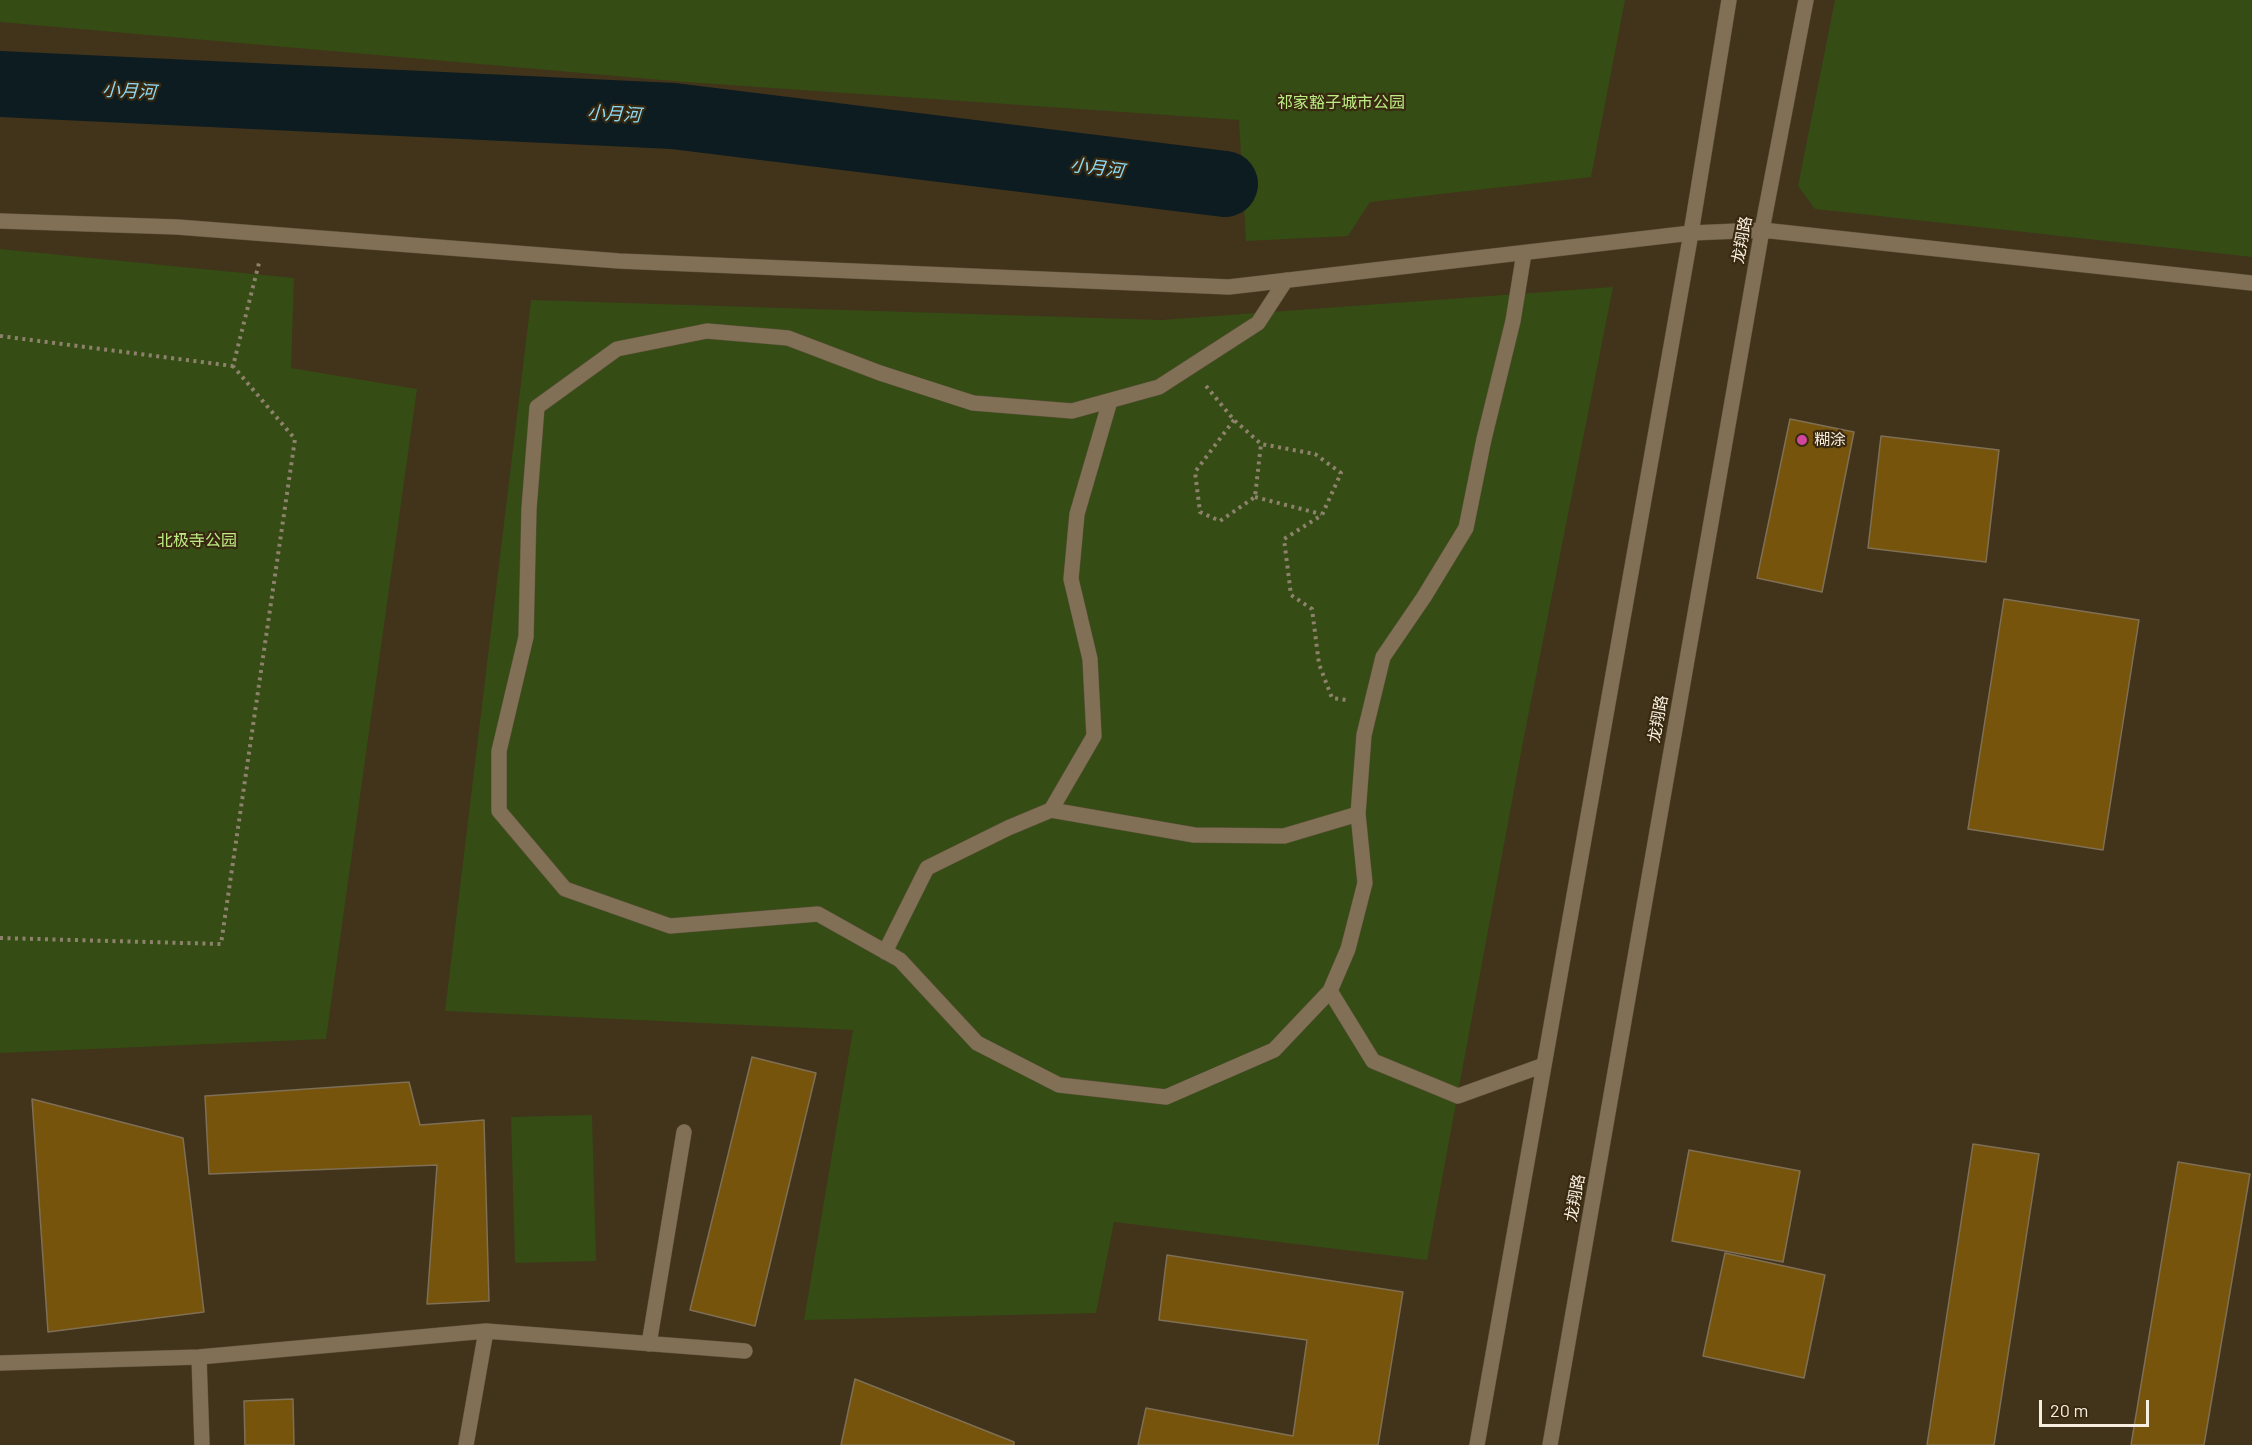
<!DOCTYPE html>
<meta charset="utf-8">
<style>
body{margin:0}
#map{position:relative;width:2252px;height:1445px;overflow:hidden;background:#42331b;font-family:Barlow,sans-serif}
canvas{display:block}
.scale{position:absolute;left:2039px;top:1400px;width:110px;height:27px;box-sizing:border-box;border:3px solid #f7eedf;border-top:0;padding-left:8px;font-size:18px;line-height:21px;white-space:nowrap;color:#f7eedf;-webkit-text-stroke:4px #382910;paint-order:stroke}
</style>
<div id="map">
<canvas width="2252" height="1445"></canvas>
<div class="scale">20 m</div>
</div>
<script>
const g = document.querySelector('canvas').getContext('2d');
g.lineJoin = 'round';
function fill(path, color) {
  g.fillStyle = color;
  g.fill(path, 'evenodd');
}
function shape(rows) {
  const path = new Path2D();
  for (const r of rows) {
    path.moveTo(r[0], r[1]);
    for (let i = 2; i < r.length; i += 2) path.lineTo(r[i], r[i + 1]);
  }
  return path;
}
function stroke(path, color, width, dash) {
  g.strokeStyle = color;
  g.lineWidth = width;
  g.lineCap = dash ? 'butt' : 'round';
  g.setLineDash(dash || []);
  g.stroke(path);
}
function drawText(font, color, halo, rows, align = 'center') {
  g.font = font + ' Barlow,"Noto Sans SC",sans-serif';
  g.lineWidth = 4.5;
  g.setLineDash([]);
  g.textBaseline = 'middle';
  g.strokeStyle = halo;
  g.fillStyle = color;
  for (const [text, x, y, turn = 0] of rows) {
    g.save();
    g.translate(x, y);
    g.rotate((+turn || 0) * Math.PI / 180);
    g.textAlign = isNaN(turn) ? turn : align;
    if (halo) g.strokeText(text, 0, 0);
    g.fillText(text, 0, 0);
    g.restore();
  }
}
const green = shape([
 [0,0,1625,0,1591,177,1370,202,1348,236,1246,241,1239,120,685,82,0,22],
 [1835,0,2252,0,2252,257,1815,209,1798,186],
 [0,249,294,278,291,368,417,389,326,1039,0,1053],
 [1613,287,1522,747,1427,1260,1114,1222,1096,1313,804,1320,853,1030,445,1011,531,300,1161,320],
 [592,1115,596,1261,515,1263,511,1117]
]);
const river = shape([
 [0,84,673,116,1225,184]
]);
const building = shape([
 [1790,419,1854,432,1822,592,1757,578,1790,419],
 [1881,436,1999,450,1986,562,1868,548,1881,436],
 [2004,599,2139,620,2103,850,1968,829,2004,599],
 [752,1057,816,1073,755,1326,690,1310,752,1057],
 [409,1082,420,1125,484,1120,489,1301,427,1304,437,1165,209,1174,205,1096,409,1082],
 [32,1099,183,1138,204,1312,48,1332,32,1099],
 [1973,1144,2039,1154,1994,1445,1927,1445,1973,1144],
 [1689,1150,1800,1171,1783,1262,1672,1241,1689,1150],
 [2178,1162,2250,1174,2204,1445,2131,1445,2178,1162],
 [1725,1253,1825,1275,1804,1378,1703,1356,1725,1253],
 [1167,1255,1403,1292,1378,1445,1138,1445,1146,1408,1293,1436,1307,1340,1159,1320,1167,1255],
 [855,1379,1014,1442,1014,1445,841,1445,855,1379],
 [293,1399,294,1445,245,1445,244,1401,293,1399]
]);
const path = shape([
 [0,336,233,366],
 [1206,386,1234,420,1261,444,1315,454,1341,473,1322,515,1284,539,1291,595,1312,609,1319,664,1332,698,1347,700],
 [1234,420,1195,472,1200,512,1220,521,1255,497,1261,444],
 [1255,497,1321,514],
 [0,938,221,944,295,439,233,366,260,259]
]);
const minor = shape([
 [0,221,177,227,619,261,1229,287,1691,233,1762,230,2252,283],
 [1286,280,1258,323,1159,387,1072,411,973,403,880,373,788,338,707,331,617,349,537,407,529,509,526,637,499,751,499,811,565,889,670,926,818,914,900,960,977,1043,1059,1085,1166,1097,1274,1050,1330,991,1373,1061,1458,1096,1544,1065],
 [1051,810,1094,736,1090,659,1071,579,1077,514,1110,401],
 [1358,814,1364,735,1383,657,1424,597,1466,528,1484,439,1513,321,1524,253],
 [885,952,927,868,1008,828,1051,810,1194,835,1284,836,1358,814,1365,883,1348,949,1330,991],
 [486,1331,745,1351],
 [649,1344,684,1132],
 [199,1357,202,1445],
 [0,1363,199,1357,486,1331,466,1445],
 [1477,1445,1691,233,1729,0],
 [1550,1445,1762,230,1806,0]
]);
const markers = [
 [1802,440,6,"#d1479c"]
];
const parkNames = [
 ["祁家豁子城市公园",1341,103],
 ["北极寺公园",197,541]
];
const streetNames = [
 ["龙翔路",1742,240,-80],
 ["龙翔路",1658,719,-80],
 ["龙翔路",1575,1198,-80]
];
const poiNames = [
 ["糊涂",1814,440]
];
const waterNames = [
 ["小月河",129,91,3],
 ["小月河",614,114,3],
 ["小月河",1097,168,7]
];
fill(green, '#354c14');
stroke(river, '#0d1c21', 66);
fill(building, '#76540c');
stroke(building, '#7f6f54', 1.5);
stroke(minor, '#5e523c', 16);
stroke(path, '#8e826d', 4, [3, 4.5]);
stroke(minor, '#817056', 15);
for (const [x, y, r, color] of markers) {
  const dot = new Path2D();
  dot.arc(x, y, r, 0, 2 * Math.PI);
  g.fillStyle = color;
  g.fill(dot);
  stroke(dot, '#382910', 2);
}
drawText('16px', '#bced82', '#382910', parkNames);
drawText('16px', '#f7eedf', '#382910', streetNames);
drawText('16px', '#f7eedf', '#382910', poiNames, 'left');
drawText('italic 18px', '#8cdbf8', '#382910', waterNames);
</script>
